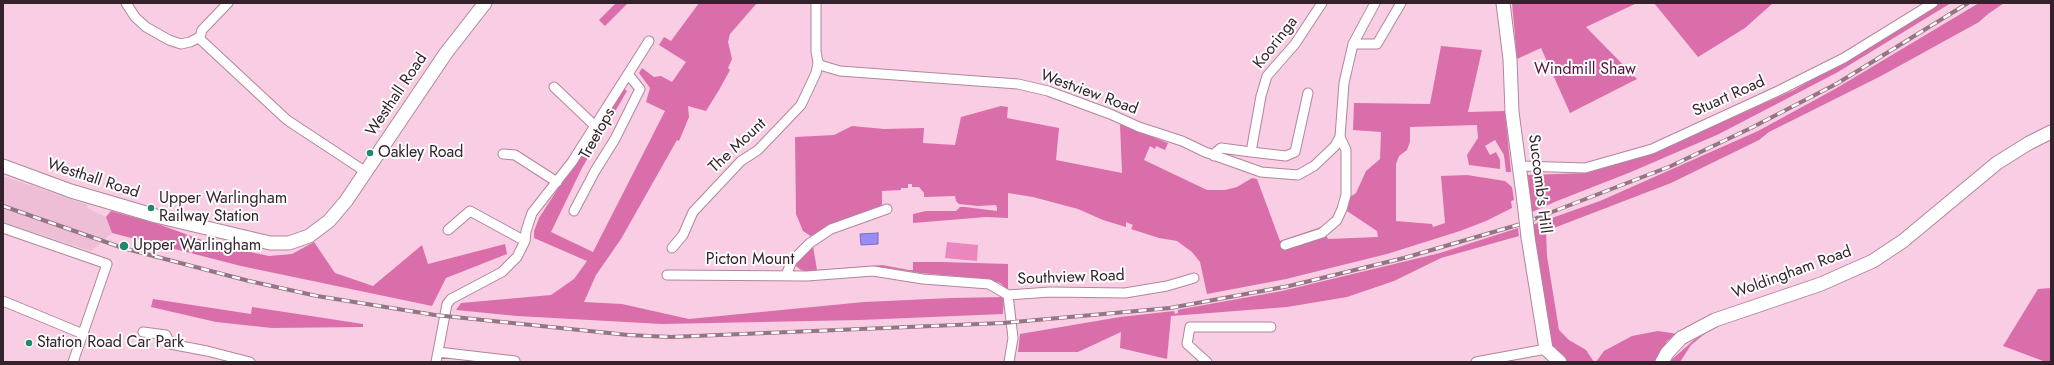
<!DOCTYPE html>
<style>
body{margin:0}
#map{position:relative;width:2054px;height:365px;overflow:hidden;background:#f9cde3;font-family:Jost,sans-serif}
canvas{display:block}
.frame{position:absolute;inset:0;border:4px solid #33222b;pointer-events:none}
</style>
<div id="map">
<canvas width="2054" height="365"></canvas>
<div class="frame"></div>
</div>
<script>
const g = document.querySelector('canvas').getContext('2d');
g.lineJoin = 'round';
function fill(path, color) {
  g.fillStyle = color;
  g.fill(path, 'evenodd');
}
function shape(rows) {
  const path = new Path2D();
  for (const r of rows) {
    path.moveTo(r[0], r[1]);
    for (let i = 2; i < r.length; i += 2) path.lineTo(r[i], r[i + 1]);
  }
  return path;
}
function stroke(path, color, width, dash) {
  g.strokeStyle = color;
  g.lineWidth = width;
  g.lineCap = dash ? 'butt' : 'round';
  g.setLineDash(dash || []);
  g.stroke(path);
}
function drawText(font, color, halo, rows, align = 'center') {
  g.font = font + ' Jost,sans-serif';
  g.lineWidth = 4;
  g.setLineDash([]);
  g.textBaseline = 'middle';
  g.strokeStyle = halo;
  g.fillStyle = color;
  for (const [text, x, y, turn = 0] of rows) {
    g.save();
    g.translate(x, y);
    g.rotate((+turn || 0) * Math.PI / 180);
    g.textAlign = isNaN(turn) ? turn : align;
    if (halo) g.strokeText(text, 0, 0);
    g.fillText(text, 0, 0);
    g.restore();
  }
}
const built = shape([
 [3,176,88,205,87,208,106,217,112,233,91,251,3,222]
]);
const green = shape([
 [947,242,978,245,977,261,945,258]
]);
const forest = shape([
 [616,3,628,3,605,26,599,20],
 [699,3,757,3,730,34,728,42,732,59,728,68,730,70,719,90,706,111,688,106,689,117,679,141,677,140,621,239,596,275,584,302,622,304,689,319,864,302,951,298,1004,297,1003,314,860,320,662,324,517,316,456,310,461,303,551,295,574,279,587,261,534,238,534,231,539,218,623,88,627,91,582,168,551,232,593,252,665,111,646,102,650,88,639,73,642,68,654,77,661,76,672,82,686,62,659,45,664,37,671,41],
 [1512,3,1637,3,1586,27,1637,79,1570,113,1541,48,1517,59],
 [1654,3,1773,3,1745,28,1698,57],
 [1940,3,1951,3,1838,72,1719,134,1631,172,1557,201,1532,212,1527,175,1587,173,1655,152,1794,90,1885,37],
 [1979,3,2004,3,1988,14,1979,22,1881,76,1769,132,1759,140,1671,183,1546,231,1547,256,1559,330,1569,340,1586,350,1594,362,1568,362,1550,347,1532,225,1600,201,1758,131,1835,89],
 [1441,46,1482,50,1468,112,1505,111,1511,172,1506,172,1504,155,1495,140,1485,146,1490,155,1496,152,1500,160,1500,169,1469,165,1467,155,1478,138,1477,125,1410,127,1410,142,1407,150,1399,156,1396,164,1396,221,1432,224,1433,227,1445,223,1441,176,1467,175,1505,181,1512,187,1514,200,1511,201,1512,208,1486,221,1460,231,1387,254,1286,279,1207,294,1200,262,1192,252,1177,241,1159,238,1131,229,1133,225,1126,222,1126,227,1103,220,1078,209,1033,197,1008,193,1008,218,986,217,913,223,913,214,926,211,956,211,960,207,965,207,997,211,997,208,996,205,978,206,959,204,956,201,955,196,924,197,924,193,919,187,912,187,912,184,908,184,908,188,901,188,901,190,882,191,882,205,880,208,812,237,803,231,796,214,795,137,834,135,852,126,884,129,924,128,923,143,955,145,961,117,1001,106,1008,107,1007,118,1059,128,1056,160,1122,173,1120,124,1168,143,1165,150,1156,146,1155,149,1150,146,1144,160,1207,190,1225,190,1237,187,1252,178,1257,179,1280,241,1321,227,1328,239,1378,237,1377,231,1347,211,1350,197,1356,193,1366,171,1380,159,1381,132,1353,130,1354,103,1430,104],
 [111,211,158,224,213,244,269,256,292,254,314,242,335,273,373,286,422,245,428,264,505,244,507,254,446,278,432,306,241,266,112,233,106,217],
 [1518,228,1519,236,1441,258,1394,281,1347,297,1287,307,1171,316,1167,359,1120,348,1121,332,1078,352,1018,352,1020,334,1120,317,1174,311,1175,314,1178,313,1178,310,1182,309,1282,291,1440,253],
 [813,246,817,270,882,265,909,270,913,270,913,262,943,262,1008,264,1008,290,1000,283,986,279,920,273,881,267,809,272,801,270,796,266,797,261],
 [2051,288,2051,362,2046,362,2003,346,2038,289],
 [153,299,251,314,252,307,363,324,363,327,272,328,216,322,151,307],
 [1658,331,1678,334,1667,341,1657,362,1596,362,1604,351,1632,336],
 [1707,332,1691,345,1680,362,1669,362,1694,340]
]);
const water = shape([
 [878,233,878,244,861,245,860,234,878,233]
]);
const street = shape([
 [126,3,135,17,146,27,169,40,181,44,190,42,200,37],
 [228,3,202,30,200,37,201,40,287,120,366,172],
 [816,3,816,51,818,63,823,66,840,71,1018,84,1048,91,1110,114,1139,127,1182,141,1205,152,1261,172,1298,175,1314,166,1335,146,1340,137],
 [1353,44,1377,44,1401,3],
 [554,87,594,125],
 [1251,152,1286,156,1295,152,1308,93],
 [503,154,515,155,557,182],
 [1214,156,1217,151,1221,148,1251,152,1261,96,1267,76,1295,44,1322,3],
 [1521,166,1585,168,1652,149,1778,91,1844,58,1933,3],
 [574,211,595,171,615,139,640,89,628,74],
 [3,228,107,264,73,362],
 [448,230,470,211,525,241],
 [1285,245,1322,233,1337,220,1342,209,1346,195,1346,150,1340,137,1344,83,1353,44,1375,3],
 [672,248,683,235,693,212,741,161,758,150,801,105,816,73,818,63],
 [667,275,807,276,873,271,923,279,989,284,1008,295,1050,292,1125,293,1167,286,1194,278],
 [786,275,792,261,810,243,831,229,887,209],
 [1008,295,1013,338,1009,362],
 [3,301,83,334],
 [143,332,166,335,170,344,207,351,250,362],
 [438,352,515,361],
 [436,362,447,304,451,299,502,272,517,257,525,241,526,231,532,213,572,162,649,41],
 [1207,362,1187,344,1190,327,1271,327],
 [1476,362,1546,349]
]);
const secondary = shape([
 [1503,3,1510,59,1512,112,1524,202],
 [3,166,71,191,156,216,270,243,289,243,309,236,329,221,346,201,446,53,485,3],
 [1528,237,1546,349,1560,362],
 [1662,362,1667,353,1681,338,1715,320,1821,284,1873,261,1903,241,1997,163,2029,143,2051,132]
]);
const rail = shape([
 [3,206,123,248,249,281,317,296,435,315,628,335,671,337,1003,323,1170,308,1289,286,1404,258,1521,224,1671,166,1751,128,1838,83,1968,3]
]);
const secondaryBridge = shape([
 [1524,202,1528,237]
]);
const markers = [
 [370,153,4,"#1e8a69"],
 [151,208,4,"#1e8a69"],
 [124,246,5,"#1e8a69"],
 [29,343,4,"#1e8a69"]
];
const streetNames = [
 ["Kooringa",1276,43,-52],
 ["Westview Road",1089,93,20],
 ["Westhall Road",397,95,-56],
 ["Stuart Road",1729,97,-24],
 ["Treetops",598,134,-61],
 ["The Mount",738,146,-43],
 ["Westhall Road",93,179,18],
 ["Succomb's Hill",1539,184,83],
 ["Picton Mount",750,260],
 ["Woldingham Road",1792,273,-20],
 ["Southview Road",1071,278,-2]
];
const parkNames = [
 ["Windmill Shaw",1585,70]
];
const poiNames = [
 ["Oakley Road",378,153],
 ["Upper Warlingham",159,199],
 ["Railway Station",159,217],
 ["Upper Warlingham",133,246],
 ["Station Road Car Park",37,343]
];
fill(built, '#eebdd6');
fill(green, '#ec86be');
fill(forest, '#da6eab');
fill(water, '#988df6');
stroke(water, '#7a6db9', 1);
stroke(street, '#af879c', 11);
stroke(secondary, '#af879c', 15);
stroke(street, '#fff', 9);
stroke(secondary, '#fff', 13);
stroke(rail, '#937584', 4);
stroke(rail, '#fcfcfc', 2.5, [8]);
stroke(secondaryBridge, '#af879c', 15, []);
stroke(secondaryBridge, '#fff', 13);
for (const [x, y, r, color] of markers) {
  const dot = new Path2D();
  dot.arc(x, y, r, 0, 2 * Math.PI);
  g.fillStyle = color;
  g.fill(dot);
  stroke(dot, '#fcfcfc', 1.5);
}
drawText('16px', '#33222b', '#fcfcfc', streetNames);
drawText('16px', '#54103b', '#fcfcfc', parkNames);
drawText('16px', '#33222b', '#fcfcfc', poiNames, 'left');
</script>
